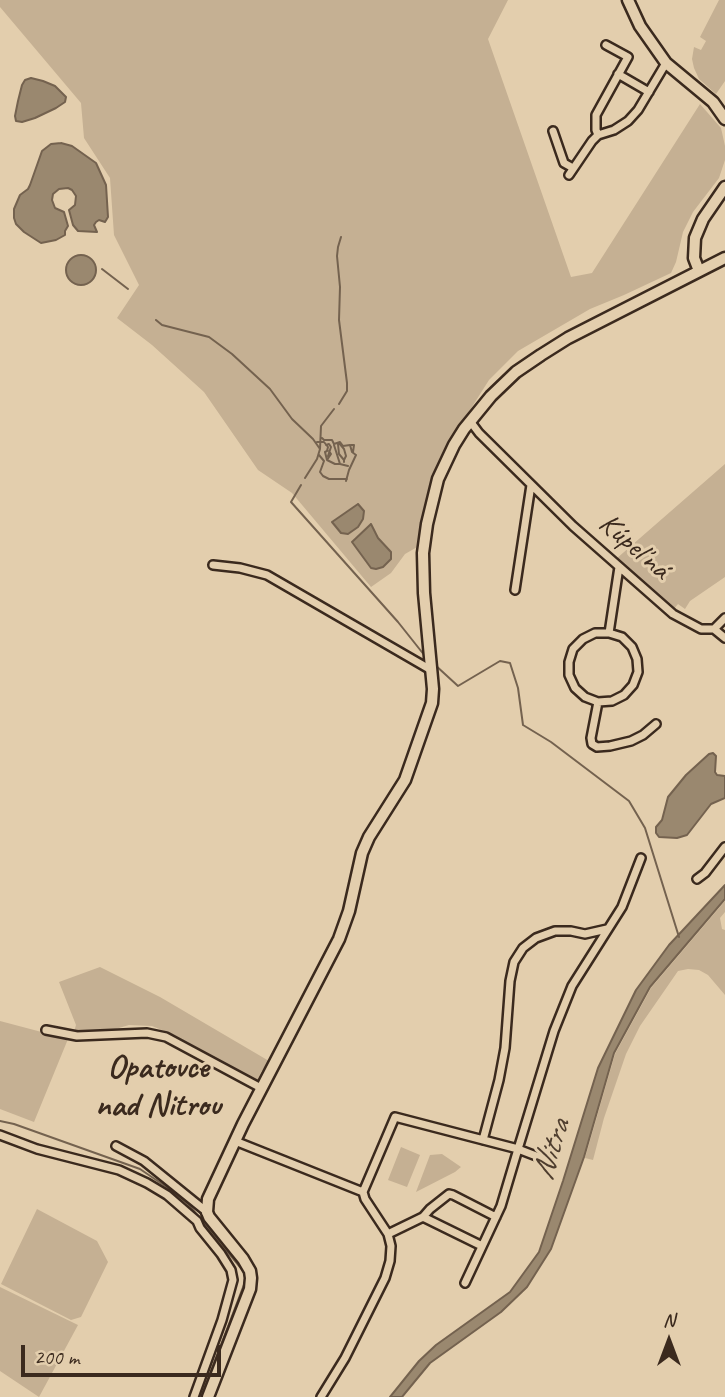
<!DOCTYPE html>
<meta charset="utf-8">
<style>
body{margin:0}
#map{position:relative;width:725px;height:1397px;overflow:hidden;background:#e3cead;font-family:Caveat,sans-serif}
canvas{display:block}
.north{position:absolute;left:634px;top:1306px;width:70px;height:70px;-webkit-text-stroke:5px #e3cead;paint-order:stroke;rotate:0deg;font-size:19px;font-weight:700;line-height:28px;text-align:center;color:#3b2a1e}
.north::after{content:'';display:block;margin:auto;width:24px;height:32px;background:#3b2a1e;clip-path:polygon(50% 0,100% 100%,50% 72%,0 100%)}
.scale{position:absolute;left:21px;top:1345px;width:200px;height:32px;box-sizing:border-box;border:4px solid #3b2a1e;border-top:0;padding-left:9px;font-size:21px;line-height:24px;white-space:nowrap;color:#3b2a1e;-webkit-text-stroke:5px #e3cead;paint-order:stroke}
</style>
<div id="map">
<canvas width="725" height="1397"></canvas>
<div class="north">N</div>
<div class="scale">200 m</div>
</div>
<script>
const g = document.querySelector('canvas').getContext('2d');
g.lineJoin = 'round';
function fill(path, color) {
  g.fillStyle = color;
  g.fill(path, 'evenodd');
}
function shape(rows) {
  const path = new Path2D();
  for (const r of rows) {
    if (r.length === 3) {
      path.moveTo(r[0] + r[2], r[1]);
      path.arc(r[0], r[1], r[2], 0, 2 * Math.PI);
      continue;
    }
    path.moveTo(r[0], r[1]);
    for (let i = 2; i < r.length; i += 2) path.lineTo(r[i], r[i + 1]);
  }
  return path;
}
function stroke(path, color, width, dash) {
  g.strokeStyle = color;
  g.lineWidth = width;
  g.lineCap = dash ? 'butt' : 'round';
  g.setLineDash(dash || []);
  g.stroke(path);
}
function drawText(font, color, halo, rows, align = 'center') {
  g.font = font + ' Caveat,sans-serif';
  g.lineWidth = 6;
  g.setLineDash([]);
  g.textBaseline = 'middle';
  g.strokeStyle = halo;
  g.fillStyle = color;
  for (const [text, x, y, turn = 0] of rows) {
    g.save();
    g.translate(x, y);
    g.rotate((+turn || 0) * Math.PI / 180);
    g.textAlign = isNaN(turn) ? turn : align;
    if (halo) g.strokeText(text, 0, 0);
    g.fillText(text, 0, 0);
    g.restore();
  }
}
const green = shape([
 [0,0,508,0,488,39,571,277,592,273,700,104,721,128,725,146,725,160,719,178,693,212,683,232,676,262,671,273,624,295,590,309,518,351,489,380,451,440,428,500,419,546,405,554,391,573,371,587,292,493,258,470,204,392,152,345,117,318,139,285,114,235,110,178,84,138,81,103,0,7],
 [719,0,725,0,725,81,716,94,699,79,694,68,692,59,694,47,701,50,706,41,700,37],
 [725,464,725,577,690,601,685,609,678,604,673,610,616,559],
 [725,901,725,912,720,918,722,929,725,930,725,995,708,975,699,970,688,969,678,971,640,1026,626,1054,604,1118,593,1160,585,1158,615,1054,651,988],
 [100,967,160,997,269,1061,261,1072,257,1081,199,1051,198,1048,174,1035,152,1026,129,1025,112,1030,74,1032,76,1025,59,982],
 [0,1021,68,1039,34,1122,0,1109],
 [401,1147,420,1155,407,1187,388,1180],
 [442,1154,461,1167,455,1172,416,1192,430,1155],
 [37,1209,97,1241,108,1262,81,1317,71,1320,1,1284],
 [0,1287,78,1325,39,1397,0,1371]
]);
const water = shape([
 [31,78,43,81,55,86,66,97,65,102,56,108,35,118,22,122,16,121,15,116,18,101,22,85,25,80,31,78],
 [61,143,72,146,96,163,106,185,108,217,105,222,99,220,96,222,94,225,97,232,78,231,73,225,69,210,75,205,76,196,72,190,68,188,59,189,53,194,52,200,55,208,64,212,68,226,65,231,65,235,56,240,41,243,24,232,16,224,14,218,14,209,20,195,28,189,30,185,42,151,51,144,61,143],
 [81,270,15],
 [358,504,364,511,363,519,358,527,348,534,341,533,332,522,358,504],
 [371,524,378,538,391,552,391,559,383,567,376,569,371,568,352,542,371,524],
 [713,753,716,756,715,772,717,775,725,776,725,798,711,804,687,835,677,838,659,837,656,833,656,827,662,820,668,797,686,775,709,754,713,753],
 [725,885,725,899,650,987,614,1053,584,1157,551,1249,527,1287,501,1312,430,1363,402,1397,390,1397,419,1361,436,1345,510,1292,539,1252,563,1181,598,1068,636,990,669,945,725,885]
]);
const stream = shape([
 [102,269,128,289],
 [156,320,162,325,209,337,232,354,270,389,292,419,313,439,320,449],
 [339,404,347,391,347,383,339,320,340,287,337,256,338,247,341,237],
 [322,438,324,440,332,440,334,444,340,442,343,446,350,445,352,452,356,455,349,470,346,481],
 [317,442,324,442,328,447,327,451,325,452,327,460],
 [339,443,344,449,346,456,344,460,344,462],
 [338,444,339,454,344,460],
 [326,445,329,444,331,447,328,456],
 [334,445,340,464,348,466],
 [351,445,354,445,353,452],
 [329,451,331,454,327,460,335,464,340,464],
 [319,455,324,461,320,472,323,476,329,479,347,479],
 [305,478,317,459,320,449,321,426,334,409],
 [301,485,291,502,398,622,425,656],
 [434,664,458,686,500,661,510,663,518,688,523,725,551,742,629,801,645,828,679,937],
 [0,1121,14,1124,140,1169,165,1186,188,1204,245,1273,245,1282,201,1397]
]);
const street = shape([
 [618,74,649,92],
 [553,131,564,163,573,168],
 [598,135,596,130,596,115,628,57,606,45],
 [569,175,592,141,598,135,614,130,628,121,638,110,666,63],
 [470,421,479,433,573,526,673,614,701,629,714,629,725,618],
 [213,565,240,568,267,575,431,670],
 [515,590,531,485],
 [714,629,725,638],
 [609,633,622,637,632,647,637,659,638,672,633,685,624,695,612,701,598,702,585,697,575,688,569,675,569,662,573,649,583,639,595,633,609,633,619,567],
 [598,702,591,738,592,744,597,747,610,746,631,741,643,735,656,724],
 [697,879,705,873,725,847],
 [46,1030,77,1036,147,1033,166,1037,261,1088],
 [0,1135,37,1149,119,1170,147,1183,167,1195,197,1221,200,1228,221,1254,231,1270,233,1280,222,1320,194,1397],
 [483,1140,499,1080,505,1048,510,981,514,962,523,948,536,938,555,931,571,931,585,934,607,929],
 [235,1141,363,1192],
 [116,1146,144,1161,207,1212,206,1213],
 [423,1217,482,1246],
 [388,1234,423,1217,430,1209,449,1194,453,1195,496,1217],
 [465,1283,501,1206,518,1149,549,1161],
 [321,1397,345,1358,385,1278,390,1261,391,1246,388,1234,365,1199,363,1192,395,1117,518,1149,554,1031,572,986,622,907,641,858]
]);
const secondary = shape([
 [628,0,640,26,666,63,713,102,725,119],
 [699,271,694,258,695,238,703,219,725,187],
 [208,1397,250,1289,251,1278,250,1271,243,1259,209,1217,207,1212,208,1199,243,1124,339,939,349,911,362,853,369,837,405,780,432,703,433,689,424,593,423,553,427,524,438,479,454,445,464,429,491,396,516,372,541,355,568,338,725,258]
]);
const streetNames = [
 ["Kúpeľná",634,547,41]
];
const waterNames = [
 ["Nitra",552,1150,-72]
];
const quarterNames = [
 ["Opatovce",158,1068],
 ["nad Nitrou",158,1106]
];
fill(green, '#c5b093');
fill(water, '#9a886f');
stroke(water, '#74624f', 2);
stroke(stream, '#74624f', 2);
stroke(street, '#3b2a1e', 12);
stroke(secondary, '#3b2a1e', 15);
stroke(street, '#e3cead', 7);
stroke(secondary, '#e3cead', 10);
drawText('30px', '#3b2a1e', '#e3cead', streetNames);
drawText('italic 32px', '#4e3d2e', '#e3cead', waterNames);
drawText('bold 33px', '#3b2a1e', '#e3cead', quarterNames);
</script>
